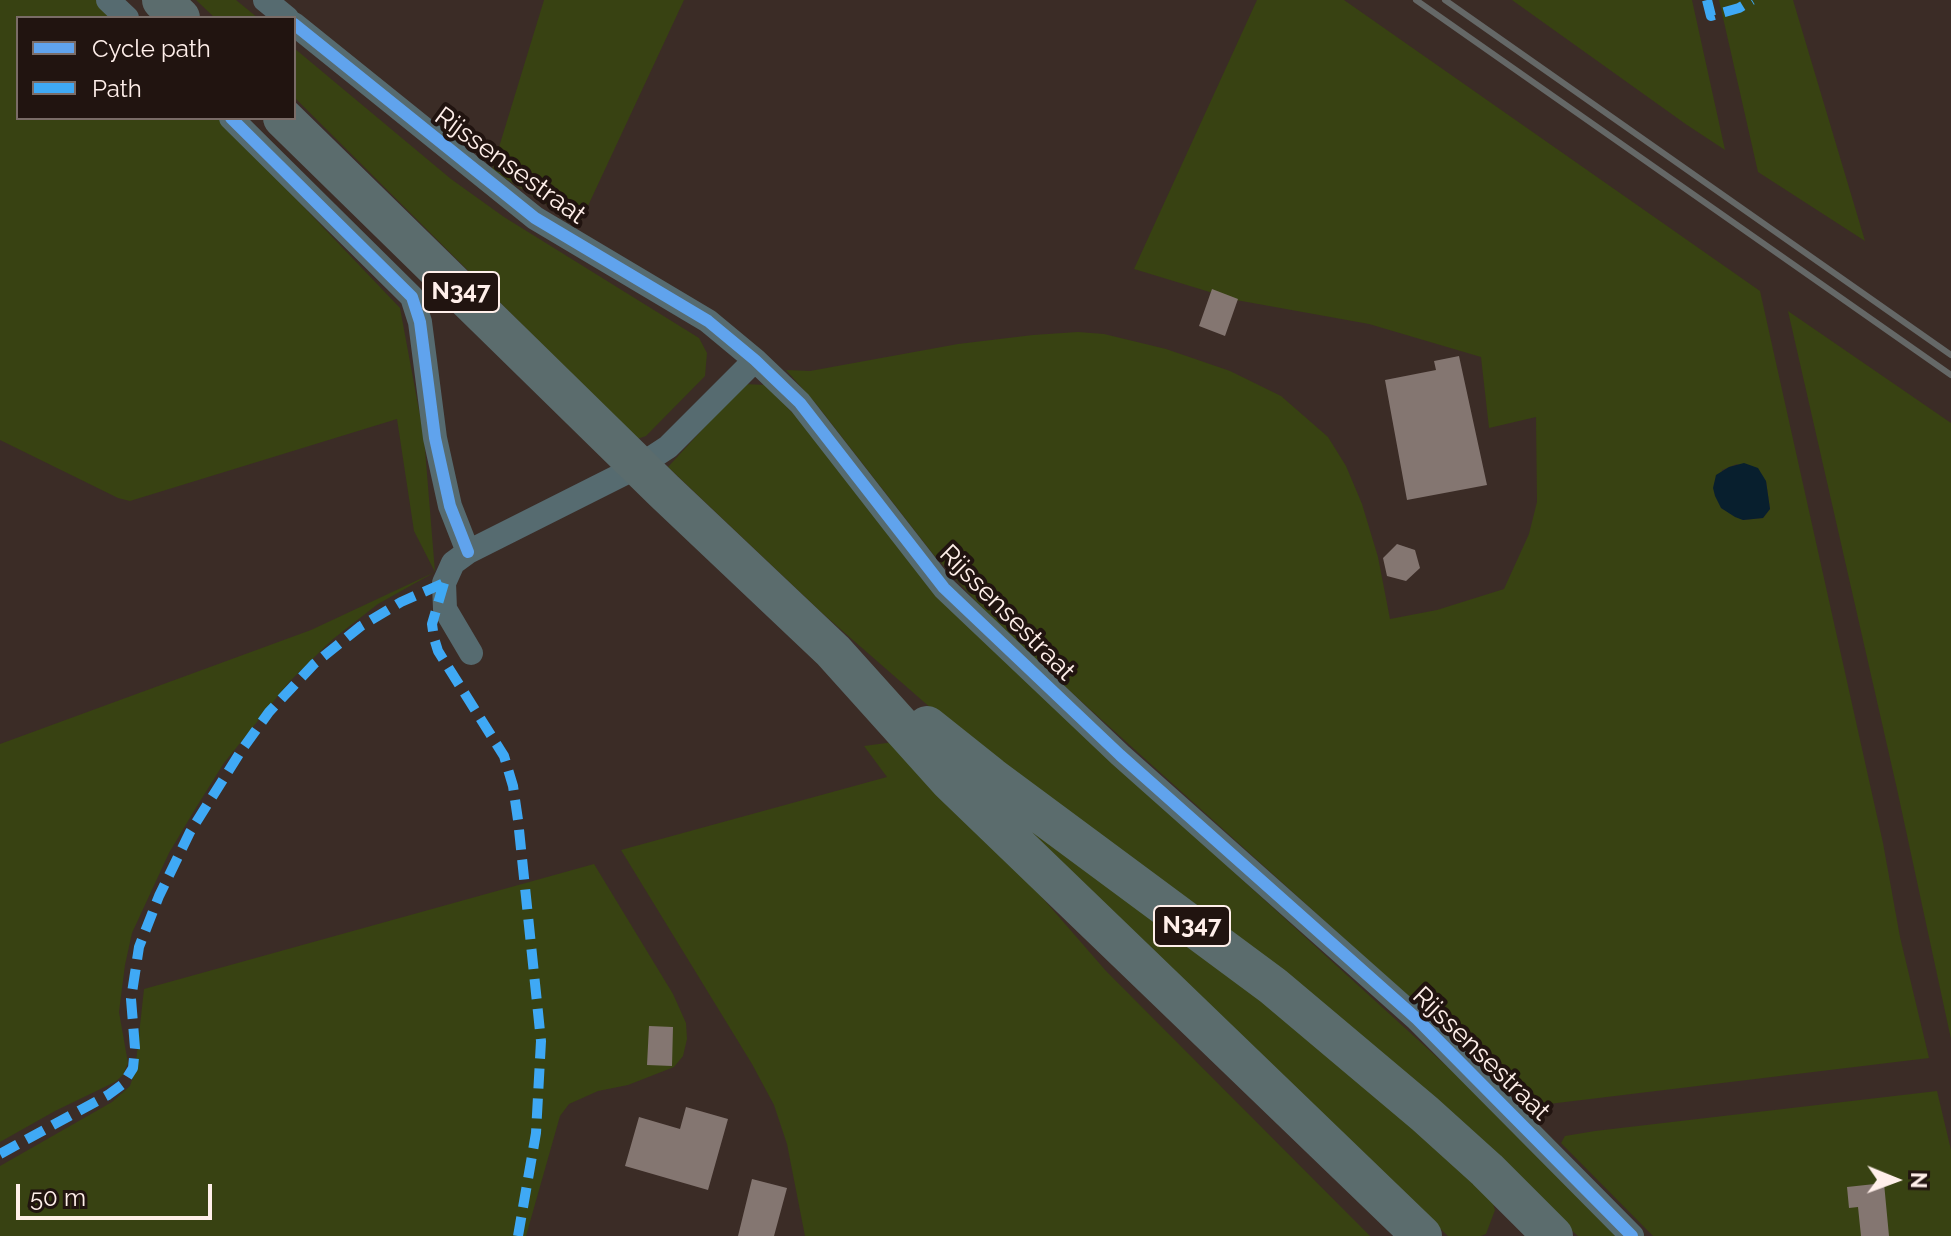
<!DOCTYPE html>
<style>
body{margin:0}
#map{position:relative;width:1951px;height:1236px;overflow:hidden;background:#3b2c26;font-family:Raleway,sans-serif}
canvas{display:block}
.legend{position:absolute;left:16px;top:16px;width:280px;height:104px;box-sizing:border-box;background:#211410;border:2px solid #7a6c67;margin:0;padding:10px 14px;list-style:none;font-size:24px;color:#ffefea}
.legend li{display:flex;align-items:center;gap:16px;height:40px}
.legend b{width:40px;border:2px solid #7a6c67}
.north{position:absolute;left:1855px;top:1140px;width:80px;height:80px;-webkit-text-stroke:6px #211410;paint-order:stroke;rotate:91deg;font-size:22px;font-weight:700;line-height:32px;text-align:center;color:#ffefea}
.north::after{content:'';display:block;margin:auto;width:28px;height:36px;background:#ffefea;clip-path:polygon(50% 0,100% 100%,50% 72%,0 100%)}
.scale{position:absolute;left:16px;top:1184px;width:196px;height:36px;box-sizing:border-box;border:4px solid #ffefea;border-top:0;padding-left:10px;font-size:24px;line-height:28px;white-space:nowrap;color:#ffefea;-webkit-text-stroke:6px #211410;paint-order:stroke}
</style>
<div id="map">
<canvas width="1951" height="1236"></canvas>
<ul class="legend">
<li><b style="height:10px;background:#60a3ed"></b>Cycle path</li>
<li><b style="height:10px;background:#3fa9f5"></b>Path</li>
</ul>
<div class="north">N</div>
<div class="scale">50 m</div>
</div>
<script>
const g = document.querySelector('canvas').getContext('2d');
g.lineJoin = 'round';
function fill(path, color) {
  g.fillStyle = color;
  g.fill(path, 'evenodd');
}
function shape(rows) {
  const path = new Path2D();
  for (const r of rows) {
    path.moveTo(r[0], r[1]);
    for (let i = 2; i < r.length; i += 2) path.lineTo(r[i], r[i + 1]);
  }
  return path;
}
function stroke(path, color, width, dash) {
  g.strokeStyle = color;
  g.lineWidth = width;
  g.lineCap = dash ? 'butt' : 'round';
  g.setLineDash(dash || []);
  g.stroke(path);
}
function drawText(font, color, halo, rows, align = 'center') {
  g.font = font + ' Raleway,sans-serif';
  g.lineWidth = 8;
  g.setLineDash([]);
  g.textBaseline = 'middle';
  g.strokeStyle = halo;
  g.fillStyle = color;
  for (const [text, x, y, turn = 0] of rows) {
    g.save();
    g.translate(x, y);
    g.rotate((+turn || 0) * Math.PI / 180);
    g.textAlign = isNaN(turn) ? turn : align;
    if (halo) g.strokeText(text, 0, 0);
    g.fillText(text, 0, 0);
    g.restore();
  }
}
const green = shape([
 [0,0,97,0,116,18,18,18,18,118,219,118,400,308,424,437,435,572,378,604,333,639,290,681,224,763,194,811,169,853,132,933,125,965,119,1012,128,1063,123,1075,115,1082,55,1111,0,1142,0,744,311,630,435,572,414,531,397,419,130,501,118,498,0,440],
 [196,0,236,0,258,18,215,18],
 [544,0,684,0,579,225,492,170],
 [1257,0,1344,0,1760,291,1883,843,1900,937,1929,1058,1524,1107,1460,1043,1041,665,983,609,933,554,817,405,786,370,810,371,958,344,1033,335,1078,332,1104,334,1166,349,1230,371,1281,396,1328,437,1346,466,1362,504,1378,557,1390,619,1437,610,1504,589,1529,534,1537,502,1536,417,1489,428,1481,357,1369,324,1236,300,1134,269],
 [1737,464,1766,481,1770,509,1763,518,1743,520,1721,508,1722,470],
 [1512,0,1692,0,1725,150,1687,125],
 [1719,0,1793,0,1865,241,1758,172],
 [294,48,451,179,504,217,699,338,707,353,705,376,646,436,637,439,294,97],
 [1788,311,1951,423,1951,1039,1897,789],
 [744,384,766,385,806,427,1087,738,1497,1112,1616,1236,1578,1236,1449,1123,964,737,822,613,668,467],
 [894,742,1013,864,1106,971,1370,1236,805,1236,787,1144,774,1105,752,1064,621,850,887,777,864,746],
 [976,777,1354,1068,1491,1197,1495,1210,1486,1234,1481,1236,1448,1236,1078,883],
 [594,864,673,994,686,1023,687,1039,683,1056,674,1067,628,1085,598,1091,569,1104,560,1116,526,1236,0,1236,0,1166,112,1102,130,1086,135,1071,144,989],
 [1937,1091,1951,1150,1951,1236,1653,1236,1561,1143,1565,1136,1595,1131]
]);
const water = shape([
 [1744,463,1758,468,1766,481,1770,509,1763,518,1743,520,1735,517,1721,508,1715,496,1713,488,1716,475,1729,467]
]);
const building = shape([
 [1212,289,1238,299,1225,336,1199,326],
 [1459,356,1487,485,1407,500,1385,380,1436,370,1434,361],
 [1397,544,1415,550,1420,568,1406,581,1387,576,1383,558],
 [649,1026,673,1027,672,1066,647,1065],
 [686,1107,728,1119,708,1190,625,1166,639,1117,680,1129],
 [752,1179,787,1188,774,1236,738,1236],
 [1884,1183,1889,1236,1861,1236,1858,1207,1849,1208,1847,1187]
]);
const minor = shape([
 [108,0,127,18],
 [265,0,287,18],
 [294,24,535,218,708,321,755,360,800,403,944,588,1120,755,1417,1019,1632,1236],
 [231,118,412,297,420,322,435,438,450,506,468,552],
 [471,653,445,609,444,583,453,563,468,552,639,466,668,447,755,360]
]);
const primary = shape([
 [162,0,180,18],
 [283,118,664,491,833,651,950,781,1422,1236],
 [927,726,991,777,1273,986,1425,1114,1487,1170,1553,1236]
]);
const rail = shape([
 [1416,0,1951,375],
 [1445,0,1951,355]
]);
const quiet = shape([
 [1707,0,1711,16,1739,8,1752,0],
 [444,583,432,624,434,638,438,651,504,756,513,786,518,820,541,1041,536,1133,518,1236],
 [0,1154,108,1095,123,1084,133,1068,135,1048,131,999,139,947,159,896,190,832,241,751,269,712,314,664,361,626,401,602,444,583]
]);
const cycleway = shape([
 [294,24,535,218,708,321,755,360,800,403,944,588,1120,755,1417,1019,1632,1236],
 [231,118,412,297,420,322,435,438,450,506,468,552]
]);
const shields = [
 [461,292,76],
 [1192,926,76]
];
const shieldNames = [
 ["N347",461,292],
 ["N347",1192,926]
];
const streetNames = [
 ["Rijssensestraat",510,166,36],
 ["Rijssensestraat",1007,613,45],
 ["Rijssensestraat",1481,1054,44]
];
fill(green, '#384212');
fill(water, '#081f2e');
fill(building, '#847671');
stroke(minor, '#566b70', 24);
stroke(primary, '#5b6c6d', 40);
stroke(rail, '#656867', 6);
stroke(quiet, '#3fa9f5', 10, [20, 10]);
stroke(cycleway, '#60a3ed', 12);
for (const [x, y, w] of shields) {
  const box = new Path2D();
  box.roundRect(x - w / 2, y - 20, w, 40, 6);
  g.fillStyle = '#211410';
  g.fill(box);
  stroke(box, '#ffefea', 2);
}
drawText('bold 24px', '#ffefea', null, shieldNames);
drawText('26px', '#ffefea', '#211410', streetNames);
</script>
